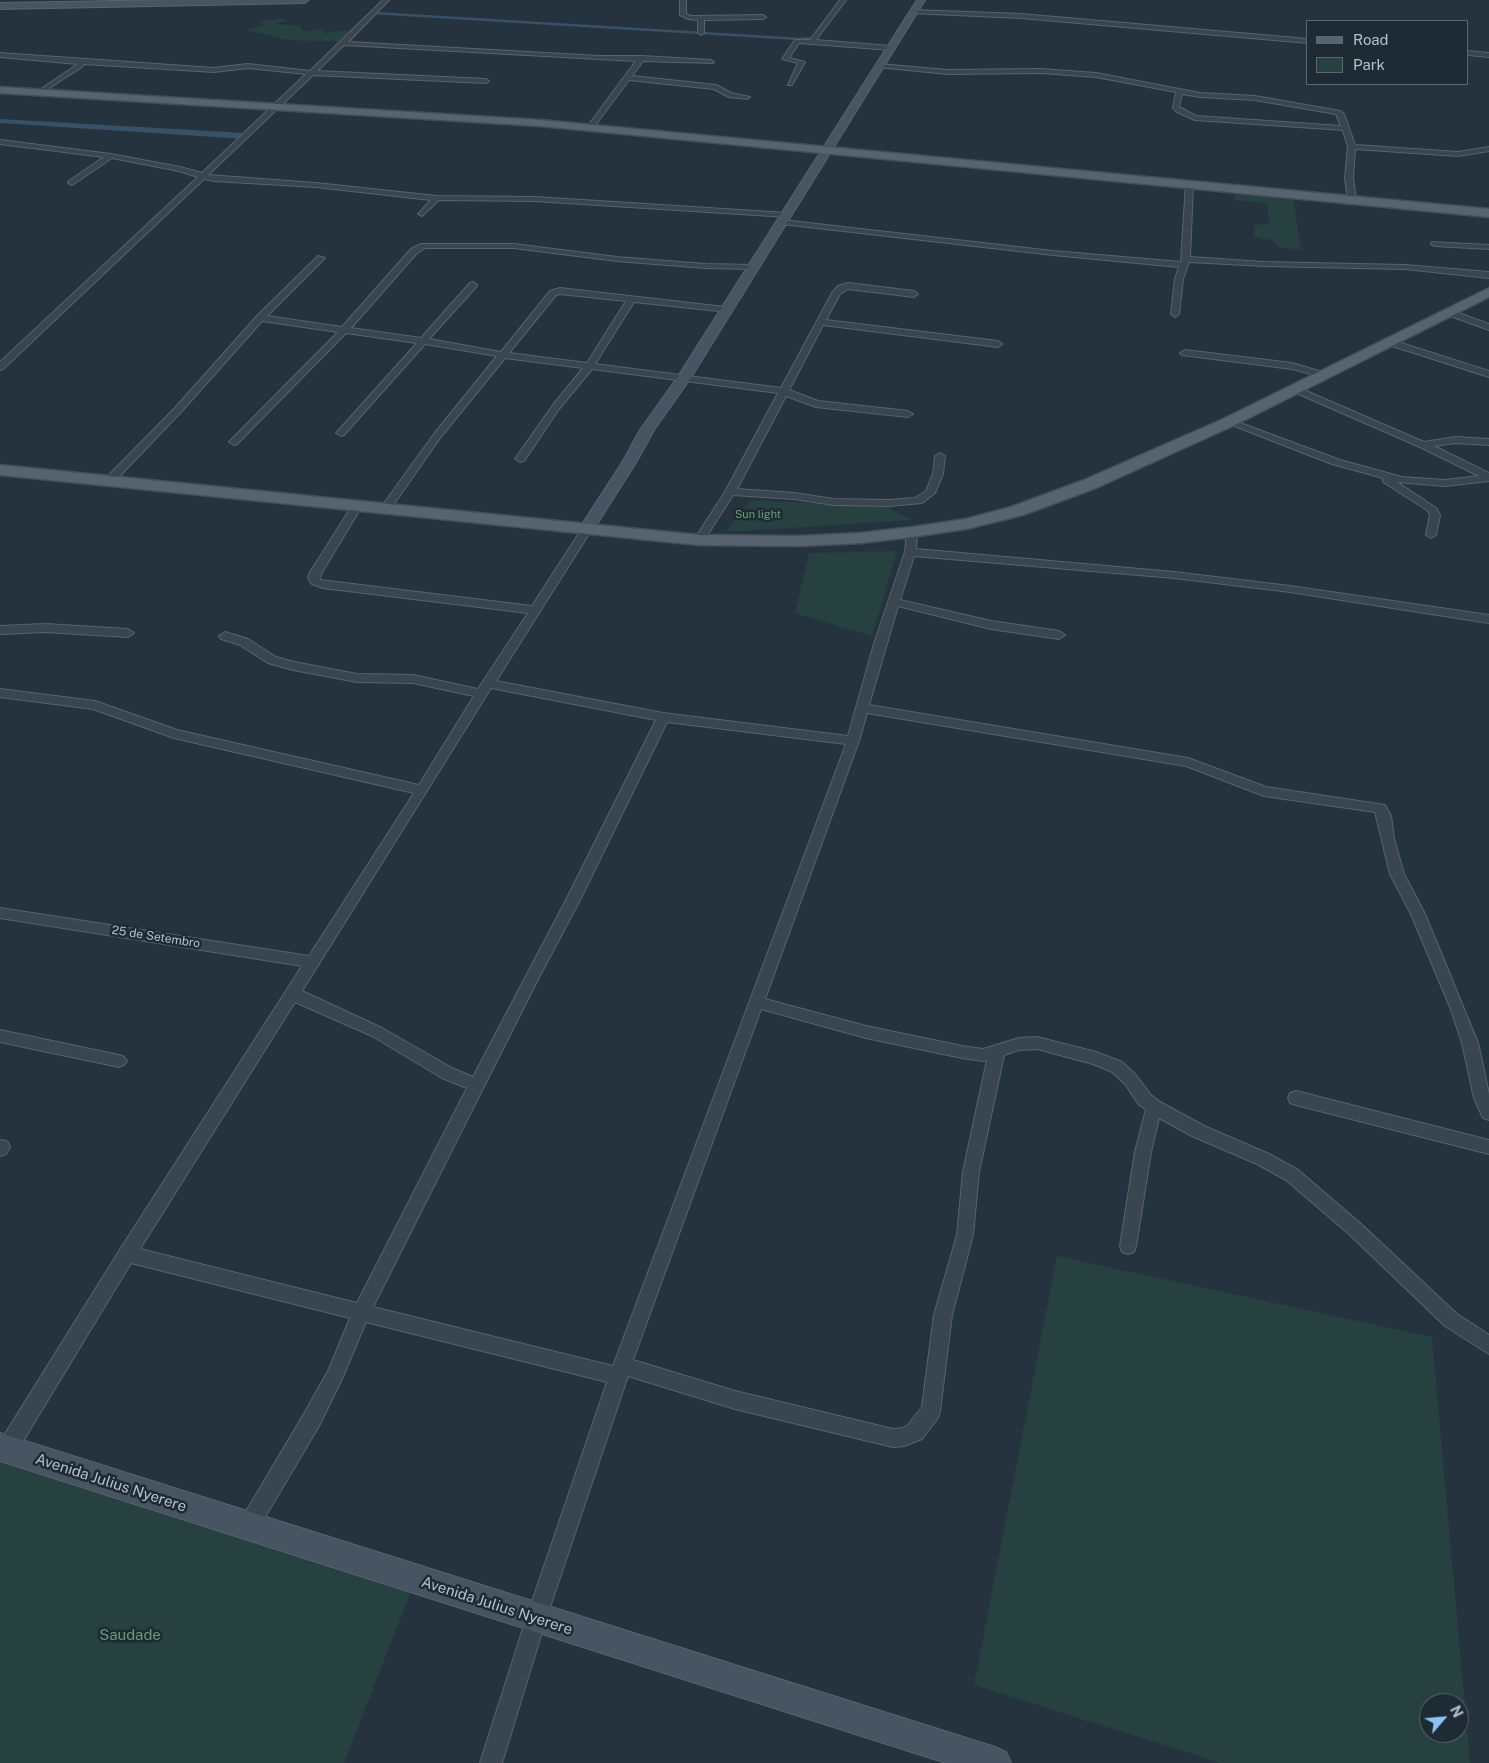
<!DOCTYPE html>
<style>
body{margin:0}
#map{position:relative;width:1489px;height:1763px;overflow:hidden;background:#25333f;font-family:"Public Sans",sans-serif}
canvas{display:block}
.legend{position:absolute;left:1306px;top:20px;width:162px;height:65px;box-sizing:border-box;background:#1e2a34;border:1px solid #5a6670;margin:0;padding:6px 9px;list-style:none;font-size:15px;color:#b5c0ca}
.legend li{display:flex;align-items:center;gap:10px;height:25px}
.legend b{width:25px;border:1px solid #5a6670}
.north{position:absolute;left:1419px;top:1693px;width:50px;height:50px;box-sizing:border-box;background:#1e2a34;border:1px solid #5a6670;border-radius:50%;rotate:63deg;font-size:14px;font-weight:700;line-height:20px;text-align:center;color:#b5c0ca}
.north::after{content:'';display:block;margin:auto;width:18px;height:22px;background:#8dc2f7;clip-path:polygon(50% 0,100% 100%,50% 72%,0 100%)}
</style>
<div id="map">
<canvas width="1489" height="1763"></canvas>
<ul class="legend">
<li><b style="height:6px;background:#57646f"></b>Road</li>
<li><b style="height:14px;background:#274040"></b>Park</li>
</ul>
<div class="north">N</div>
</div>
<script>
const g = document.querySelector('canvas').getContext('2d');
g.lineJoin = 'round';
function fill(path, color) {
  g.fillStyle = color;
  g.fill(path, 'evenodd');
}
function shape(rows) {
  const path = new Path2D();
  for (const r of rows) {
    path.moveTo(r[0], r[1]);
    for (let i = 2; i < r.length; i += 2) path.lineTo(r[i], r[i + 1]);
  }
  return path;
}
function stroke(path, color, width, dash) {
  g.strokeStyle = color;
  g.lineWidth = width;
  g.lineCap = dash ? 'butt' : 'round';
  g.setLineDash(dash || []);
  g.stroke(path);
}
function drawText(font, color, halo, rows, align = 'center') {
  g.font = font + ' "Public Sans",sans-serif';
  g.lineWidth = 5;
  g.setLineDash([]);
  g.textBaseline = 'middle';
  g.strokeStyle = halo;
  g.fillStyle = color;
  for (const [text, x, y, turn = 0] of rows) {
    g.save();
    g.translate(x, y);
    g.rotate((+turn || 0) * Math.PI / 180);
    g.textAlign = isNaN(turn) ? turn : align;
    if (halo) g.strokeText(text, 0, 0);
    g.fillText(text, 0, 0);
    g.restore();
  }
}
const green = shape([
 [274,19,285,19,285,22,279,22,276,24,301,26,302,30,309,31,313,29,320,30,324,31,324,34,336,31,349,31,339,42,288,40,246,30,263,25,264,24,258,23,261,21],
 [1235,194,1293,199,1301,250,1278,247,1272,240,1254,237,1254,224,1269,225,1267,203,1234,200],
 [751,500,886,507,913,520,725,532],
 [897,551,872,636,795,613,809,553],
 [1057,1256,1432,1337,1470,1763,1221,1763,974,1685],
 [1429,1703,1459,1703,1459,1733,1429,1733],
 [0,1460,413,1586,344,1763,0,1763]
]);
const stream = shape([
 [374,13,799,39,815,38]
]);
const canal = shape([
 [0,119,245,133,249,136,245,139,0,123,0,119]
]);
const street = shape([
 [383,0,389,0,348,42,600,56,642,56,711,60,714,62,713,63,643,61,632,76,716,85,731,93,750,97,747,99,729,97,714,89,629,80,593,128,591,129,587,127,636,61,344,45,317,71,486,79,489,81,486,83,313,75,208,175,316,183,437,196,535,197,787,213,791,215,787,217,535,201,439,200,422,216,418,214,431,200,316,187,214,181,204,179,3,369,0,370,0,362,198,177,179,171,112,158,72,185,68,183,69,181,104,157,0,144,0,140,111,154,180,167,202,173,306,74,248,68,214,72,84,64,82,67,40,94,38,93,38,91,78,64,0,57,0,53,214,68,248,64,310,71,383,0],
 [680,0,686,0,686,14,691,16,763,15,766,17,763,19,704,20,704,33,701,35,698,33,698,20,688,19,680,15,680,0],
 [840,0,846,0,816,40,891,46,894,48,891,50,799,43,789,58,805,62,792,85,788,85,798,63,782,59,795,40,810,40,840,0],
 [913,10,1021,14,1308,39,1308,43,1021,18,911,13,913,10],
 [1468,51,1489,53,1489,57,1468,55,1468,51],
 [879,64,948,70,1042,69,1096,73,1200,93,1255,96,1340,111,1344,114,1355,145,1458,152,1489,147,1489,151,1458,156,1355,149,1353,178,1356,200,1352,202,1348,200,1345,178,1348,147,1343,130,1195,120,1177,112,1173,108,1176,92,1096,77,1042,73,948,74,877,67,876,66,879,64],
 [1182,94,1200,97,1255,100,1336,114,1341,126,1196,116,1179,107,1182,94],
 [1186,183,1193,185,1190,257,1264,262,1405,265,1489,272,1489,278,1405,269,1264,266,1189,262,1183,279,1179,314,1175,317,1171,314,1175,279,1179,267,1053,255,782,224,778,222,782,220,1053,251,1181,262,1186,183],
 [1432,242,1489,245,1489,249,1435,246,1431,244,1432,242],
 [421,244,514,244,617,257,705,264,753,265,757,267,753,269,705,268,617,261,514,248,425,248,417,253,351,328,421,338,470,283,473,282,477,285,476,287,429,339,501,352,550,291,560,288,725,307,728,308,728,312,634,302,595,364,781,388,832,293,838,286,848,283,914,291,918,294,914,297,848,289,840,294,826,320,998,341,1002,344,998,347,823,325,789,390,818,401,908,411,913,414,908,417,816,407,786,396,737,489,794,493,834,499,889,500,915,498,926,491,933,474,935,456,940,453,945,456,943,474,935,493,922,503,889,506,834,505,794,499,733,495,703,542,699,543,694,540,725,492,778,393,592,369,559,409,524,461,520,462,515,459,553,405,583,368,505,358,440,438,389,511,385,512,380,509,434,434,497,356,425,344,344,435,341,436,336,433,338,431,417,343,346,333,237,444,234,445,229,442,231,440,338,332,262,321,181,412,112,484,104,484,104,480,175,408,257,316,318,256,325,258,267,316,342,327,411,249,421,244],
 [560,294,626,301,587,363,509,353,556,295,560,294],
 [1448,309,1489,324,1489,330,1445,314,1445,310,1448,309],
 [1389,339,1489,371,1489,377,1386,344,1386,340,1389,339],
 [1185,350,1292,363,1332,375,1327,378,1292,369,1182,355,1180,353,1185,350],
 [1297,387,1424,442,1456,437,1489,439,1489,445,1456,443,1434,446,1489,473,1489,481,1445,486,1397,482,1436,508,1440,515,1436,535,1431,538,1426,535,1430,515,1427,510,1383,482,1383,478,1332,464,1224,422,1226,420,1232,420,1340,460,1402,477,1445,480,1479,476,1420,447,1294,392,1292,390,1297,387],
 [357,503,362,506,321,574,320,580,532,606,583,527,591,527,592,529,496,681,663,713,848,736,874,644,905,552,907,532,912,529,917,532,916,549,1174,572,1290,586,1489,615,1489,623,1290,592,1174,578,914,556,900,600,991,621,1059,631,1065,635,1059,639,991,629,898,606,869,705,1188,758,1266,787,1385,805,1391,816,1394,839,1404,874,1425,914,1478,1043,1489,1094,1489,1120,1483,1118,1474,1098,1462,1043,1450,1007,1411,914,1390,874,1375,812,1264,796,1186,766,867,713,859,741,765,999,866,1026,962,1046,983,1049,1019,1038,1037,1037,1096,1052,1122,1062,1135,1074,1151,1095,1160,1102,1204,1126,1269,1154,1298,1170,1361,1224,1457,1314,1489,1335,1489,1354,1445,1326,1349,1234,1286,1180,1257,1164,1192,1136,1159,1118,1151,1152,1136,1246,1134,1252,1128,1254,1122,1252,1120,1246,1135,1152,1146,1109,1139,1105,1125,1084,1112,1072,1093,1064,1037,1049,1019,1050,1004,1055,979,1172,973,1235,952,1315,940,1411,938,1418,922,1439,904,1446,893,1447,735,1409,628,1376,546,1619,502,1763,480,1763,526,1619,607,1382,366,1322,341,1381,319,1426,255,1534,248,1537,241,1534,238,1527,241,1520,305,1412,329,1369,350,1318,131,1263,14,1456,7,1458,0,1456,0,1442,121,1248,302,966,0,918,0,908,309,956,414,793,174,738,93,709,0,697,0,689,95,701,177,730,419,785,474,696,413,683,357,682,293,670,268,663,240,645,221,639,219,636,225,632,248,639,276,657,294,662,357,674,413,675,478,689,528,613,323,588,312,584,308,578,309,574,352,506,357,503],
 [491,688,656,720,566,900,473,1077,452,1068,382,1028,302,991,491,688],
 [667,722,846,744,613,1366,373,1307,536,983,580,900,667,722],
 [295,1002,372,1036,442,1078,467,1088,357,1303,140,1249,295,1002],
 [761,1009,866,1038,962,1058,983,1061,987,1060,963,1172,957,1235,934,1315,922,1407,908,1425,903,1428,893,1429,735,1391,633,1360,761,1009],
 [45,624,128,629,134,633,128,637,45,632,0,634,0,626,45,624],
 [0,1030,119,1055,124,1057,127,1061,124,1065,119,1067,0,1042,0,1030],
 [1296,1091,1489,1140,1489,1154,1296,1105,1290,1103,1288,1098,1290,1093,1296,1091],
 [2,1140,8,1142,10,1147,6,1154,0,1156,0,1141,2,1140]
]);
const secondary = shape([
 [173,0,309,0,305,3,0,9,0,3,173,0],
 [917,0,925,0,690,379,654,430,637,461,592,532,582,532,579,529,623,461,640,430,677,378,917,0],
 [0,1433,995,1747,1006,1752,1011,1763,946,1763,0,1461,0,1433]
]);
const primary = shape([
 [0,87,540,120,1489,209,1489,217,540,126,0,93,0,87],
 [1489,288,1489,297,1235,425,1096,488,1023,515,966,529,912,537,861,543,799,546,699,545,0,475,0,465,699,535,799,536,861,533,912,527,966,519,1011,507,1084,480,1223,419,1489,288]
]);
const farParknames = [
 ["Sun light",758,515]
];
const streetNames = [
 ["25 de Setembro",156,937,9]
];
const nearStreetnames = [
 ["Avenida Julius Nyerere",111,1483,18],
 ["Avenida Julius Nyerere",497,1606,18]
];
const nearParknames = [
 ["Saudade",130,1635]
];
fill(green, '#274040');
stroke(stream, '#395166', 2.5);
fill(canal, '#395166');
stroke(street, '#57636d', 2);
stroke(secondary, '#57636d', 2);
stroke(primary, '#424e58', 3);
fill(street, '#39454f');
fill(secondary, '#475462');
fill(primary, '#57646f');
drawText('11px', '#6d9b72', '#1e2a34', farParknames);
drawText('12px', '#b5c0ca', '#1e2a34', streetNames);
drawText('15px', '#b5c0ca', '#1e2a34', nearStreetnames);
drawText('15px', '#6d9b72', '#1e2a34', nearParknames);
</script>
